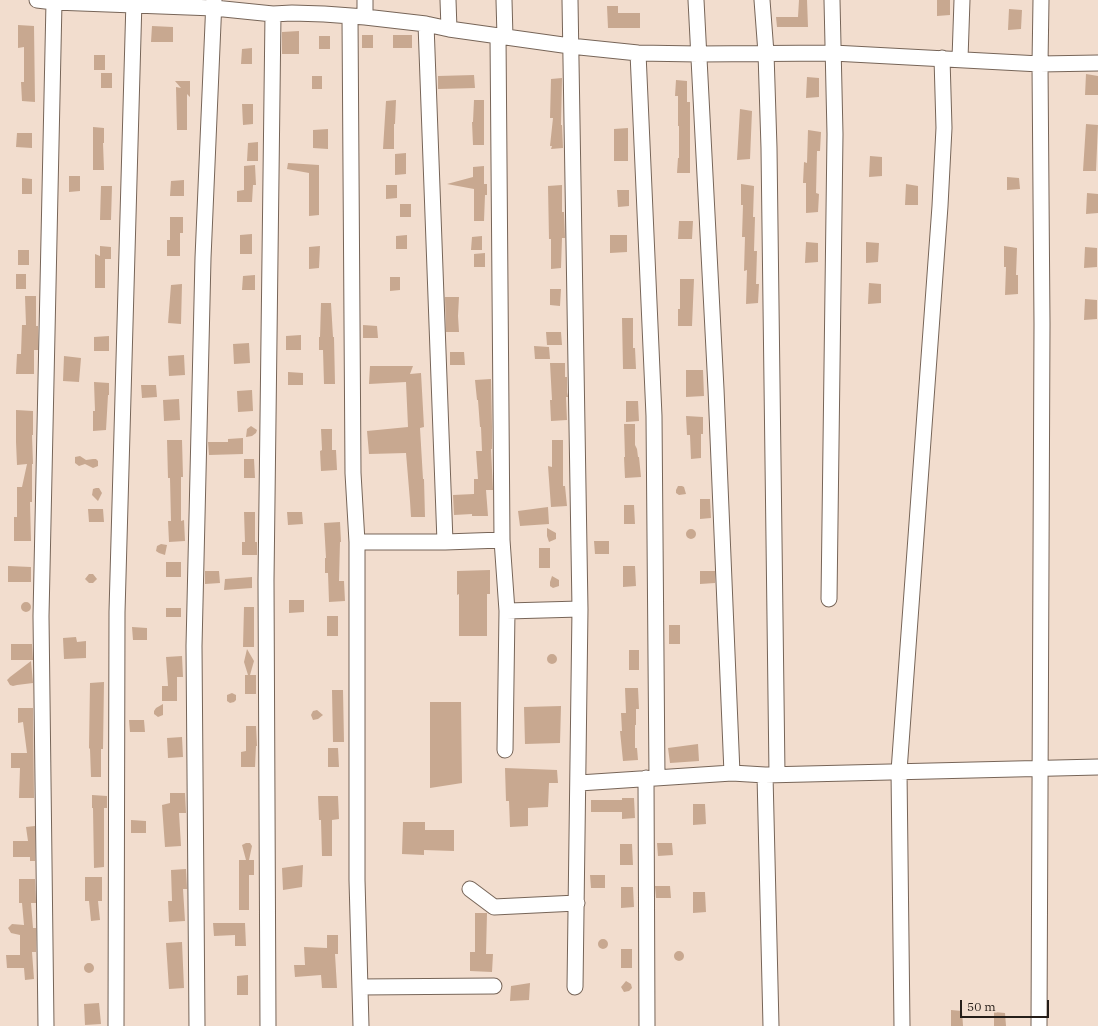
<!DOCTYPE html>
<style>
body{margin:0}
#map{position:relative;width:1098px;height:1026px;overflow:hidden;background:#f2ddce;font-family:"IBM Plex Serif",serif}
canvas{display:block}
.scale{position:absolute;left:960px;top:1000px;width:89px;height:18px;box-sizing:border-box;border:2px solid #251e19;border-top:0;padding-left:5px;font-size:12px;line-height:14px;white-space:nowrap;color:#251e19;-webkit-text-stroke:3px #f2ddce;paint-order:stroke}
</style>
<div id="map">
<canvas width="1098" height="1026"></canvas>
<div class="scale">50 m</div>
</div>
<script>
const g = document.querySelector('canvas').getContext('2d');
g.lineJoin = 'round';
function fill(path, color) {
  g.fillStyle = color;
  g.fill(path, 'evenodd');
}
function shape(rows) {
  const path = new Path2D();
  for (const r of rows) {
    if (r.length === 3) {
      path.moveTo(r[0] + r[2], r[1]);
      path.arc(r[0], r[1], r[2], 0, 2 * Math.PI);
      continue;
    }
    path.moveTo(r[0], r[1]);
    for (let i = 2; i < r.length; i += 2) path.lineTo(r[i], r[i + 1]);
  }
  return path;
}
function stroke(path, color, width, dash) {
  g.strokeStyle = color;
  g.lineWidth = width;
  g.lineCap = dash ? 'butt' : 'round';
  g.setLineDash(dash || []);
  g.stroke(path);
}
const building = shape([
 [799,0,807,0,808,27,777,27,776,17,798,17],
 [937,0,950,0,950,15,937,16],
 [607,6,618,6,618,13,640,13,640,28,608,28],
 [1009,9,1022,10,1021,29,1008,30],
 [18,25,34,26,35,102,22,101,21,82,24,82,24,47,18,48],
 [152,26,173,27,173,42,151,42],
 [299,31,299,54,282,54,282,32],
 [362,35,373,35,373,48,362,48],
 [393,35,412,35,412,48,393,48],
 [319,36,330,36,330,49,319,49],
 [252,48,252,64,241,64,242,49],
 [94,55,105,55,105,70,94,70],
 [101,73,112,73,112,88,101,88],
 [1086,74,1098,76,1098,95,1085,95],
 [474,75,475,88,438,89,438,76],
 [312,76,322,76,322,89,312,89],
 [807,77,819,78,819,97,806,98],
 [562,78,561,125,562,125,563,148,551,149,552,146,550,146,553,118,550,118,551,79],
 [676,80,687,81,687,102,690,102,690,173,677,173,678,158,679,158,679,126,678,126,678,96,675,96],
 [175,81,190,81,190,97,187,94,187,130,177,130,176,87,181,88],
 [396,100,395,124,394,124,394,149,383,149,386,101],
 [474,100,484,100,484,145,473,145,472,122,473,122],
 [242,104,253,104,253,124,243,125],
 [740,109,752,111,750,159,737,160],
 [1086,124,1098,125,1096,171,1083,171],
 [93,127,104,128,104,143,103,143,104,170,93,170],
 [628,128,628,161,614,161,614,129],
 [328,129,328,149,313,148,313,130],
 [808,130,821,132,820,151,817,151,816,193,819,194,818,212,806,213,806,183,803,183,804,162,807,163],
 [17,133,32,133,32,148,16,147],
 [258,142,258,161,247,161,248,143],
 [406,153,406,174,395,175,395,154],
 [870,156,882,157,882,176,869,177],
 [288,163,319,165,319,215,309,216,309,173,287,169],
 [255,165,256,185,253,185,252,202,237,202,237,191,244,190,244,166],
 [484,166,484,184,487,184,487,195,485,195,484,221,474,221,474,189,447,184,473,177,473,167],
 [69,176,80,176,80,191,69,192],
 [1007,177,1019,178,1020,189,1007,190],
 [22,178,32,179,32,194,22,194],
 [184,180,184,196,170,196,171,181],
 [741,184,754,186,753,217,755,217,754,251,757,251,756,284,759,284,758,303,746,304,747,270,744,271,745,237,742,237,743,205,741,205],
 [906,184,918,186,918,205,905,205],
 [386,185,397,185,397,198,386,199],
 [562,185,562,212,564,212,565,238,562,238,561,268,551,269,551,239,549,239,548,186],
 [101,186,112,186,111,220,100,220],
 [617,190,629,190,629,206,618,207],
 [1087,193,1098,194,1098,213,1086,214],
 [400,204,411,204,411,217,400,217],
 [170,217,183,217,183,233,180,233,180,256,167,256,167,240,170,240],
 [679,221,693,221,692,239,678,239],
 [252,234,252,254,240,254,240,235],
 [407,235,407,249,396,249,396,236],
 [610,235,627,235,627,252,610,253],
 [482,236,482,250,471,250,472,237],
 [806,242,818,243,818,262,805,263],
 [866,242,879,243,878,262,866,263],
 [100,246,111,247,111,259,105,259,105,288,95,288,95,254,100,256],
 [320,246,319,268,309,269,309,247],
 [1004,246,1017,248,1016,275,1018,275,1018,294,1005,295,1006,267,1004,267],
 [1085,247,1097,248,1097,267,1084,268],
 [18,250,29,250,29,265,18,265],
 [485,253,485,267,474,267,474,254],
 [16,274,26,274,26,289,16,289],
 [255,275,255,290,242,290,243,276],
 [390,277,400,277,400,290,390,291],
 [680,279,694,279,692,326,678,326,678,309,680,309],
 [869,283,881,284,881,303,868,304],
 [182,284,181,324,168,323,171,285],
 [550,289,561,289,560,306,550,305],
 [25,296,36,296,36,326,38,326,38,350,34,350,34,374,16,374,17,354,21,354,22,325,26,325],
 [445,297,459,297,458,316,459,332,446,332],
 [1085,299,1097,300,1097,319,1084,320],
 [321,303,331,303,333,337,334,337,335,384,324,384,323,350,319,350,319,337,320,337],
 [622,318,633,318,633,348,635,348,636,369,623,369],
 [363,325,377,326,378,338,363,338],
 [546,332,561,332,562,345,547,345],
 [301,335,301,350,286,350,286,336],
 [109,336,109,351,94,351,94,337],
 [249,343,250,363,234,364,233,344],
 [534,346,549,347,550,359,535,359],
 [450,352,464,352,465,365,450,365],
 [184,355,185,375,169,376,168,356],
 [64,356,81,358,79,382,63,381],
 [550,363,565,363,565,377,567,377,567,392,568,397,566,397,567,420,551,421,550,400,552,400],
 [370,366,413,366,410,374,421,373,424,427,420,428,423,479,424,479,425,517,411,517,410,501,406,453,369,454,367,431,408,427,406,382,369,384],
 [686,370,703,370,704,396,686,397],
 [288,372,303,373,303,385,288,385],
 [491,379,492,427,492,449,491,449,493,490,486,490,488,516,472,516,472,514,454,515,453,495,474,494,474,479,478,479,476,451,482,451,481,427,480,427,478,400,477,400,475,380],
 [94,382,109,383,109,395,108,395,106,430,93,431,93,411,95,411],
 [141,385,156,385,157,397,142,398],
 [252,390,253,411,238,412,237,391],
 [179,399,180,420,164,421,163,400],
 [626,401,638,401,639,421,626,422],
 [16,410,33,411,33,435,32,435,33,464,32,464,32,502,30,502,31,541,14,541,14,517,17,517,17,487,22,487,27,464,17,465,16,442],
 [686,416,703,417,703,434,701,434,701,458,691,459,690,435,687,435],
 [624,424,635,424,635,445,637,449,638,457,639,457,641,477,625,478,624,457,625,457],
 [251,426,257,430,256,433,252,436,246,437,247,429],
 [321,429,332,429,332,450,336,450,337,470,321,471,320,451,322,450],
 [243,438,243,454,209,455,208,442,228,442,228,439],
 [167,440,182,440,183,477,181,477,181,521,184,520,185,541,169,542,168,521,171,521,170,478,168,478],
 [552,440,563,440,563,486,565,486,567,506,551,507,548,466,552,467],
 [80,456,86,460,93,459,96,459,98,461,98,466,93,468,85,464,79,466,75,463,75,457],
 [244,459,254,459,255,478,244,478],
 [678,486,682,486,684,487,686,494,679,495,676,493,676,490],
 [96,488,99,488,102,493,98,501,92,495,93,489],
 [700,499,710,499,711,518,700,519],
 [624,505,634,505,635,524,624,524],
 [548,507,549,524,520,526,518,511],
 [88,509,103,509,104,522,89,522],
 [244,512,255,512,255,542,257,542,257,555,242,555,242,542,245,542],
 [287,512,302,512,303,524,288,525],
 [340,522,341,542,340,542,339,581,344,581,345,601,329,602,328,573,325,573,325,558,326,558,324,523],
 [547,528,556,533,556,539,549,542,547,536],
 [691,534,5],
 [594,541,609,541,609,554,595,554],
 [161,544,167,545,165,555,159,553,156,551,157,546],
 [539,548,550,548,550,568,539,568],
 [166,562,181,562,181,577,166,577],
 [8,566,31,567,31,582,8,582],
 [623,566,635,566,636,586,623,587],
 [490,570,490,594,487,594,487,636,459,636,459,594,457,595,457,571],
 [205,571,219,571,220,583,205,584],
 [700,571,715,571,715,583,700,584],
 [89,574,93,574,97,579,93,583,89,583,85,579],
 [552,576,559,580,559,586,553,588,550,586,550,582],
 [252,577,252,588,224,590,225,579],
 [289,600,304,600,304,612,289,613],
 [26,607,5],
 [244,607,254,607,254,647,243,647],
 [166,608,181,608,181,617,166,617],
 [327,616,338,616,338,636,327,636],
 [669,625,680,625,680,644,669,644],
 [132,627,147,628,147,640,133,640],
 [76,637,77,642,86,641,86,658,64,659,63,638],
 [11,644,32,644,33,660,11,660],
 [247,649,254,661,250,675,256,675,256,694,245,694,245,675,248,675,244,662],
 [629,650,639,650,639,670,629,670],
 [552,659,5],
 [182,656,183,677,177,677,177,701,162,701,162,686,168,686,166,657],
 [31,661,33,683,17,685,13,686,10,685,7,680,10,677],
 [104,682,103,749,101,749,101,777,91,777,90,749,89,748,90,683],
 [625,688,638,688,639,709,636,709,636,725,635,725,635,748,637,748,638,760,623,761,620,731,622,731,621,713,626,713],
 [332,690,343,690,344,742,333,742],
 [232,693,236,695,236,700,234,702,230,703,227,701,227,695],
 [430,702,461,702,462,783,430,788],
 [163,704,163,715,158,717,154,714,154,711,156,708],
 [561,706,560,743,525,744,524,707],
 [18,708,33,708,34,798,19,798,20,768,11,768,11,753,27,753,23,722,18,723],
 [317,710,323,715,318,719,313,720,311,715,313,711],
 [129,720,144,720,145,732,130,732],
 [246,726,256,726,257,746,256,746,255,767,241,767,241,752,246,751],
 [182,737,183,757,168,758,167,738],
 [698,744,699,761,670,763,668,748],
 [328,748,338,748,339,767,328,767],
 [505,768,557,770,558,783,549,783,548,807,528,808,528,826,510,827,509,801,506,801],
 [170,793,185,793,186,813,179,813,181,846,165,847,162,805,170,803],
 [92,795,107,796,107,808,104,808,104,867,94,868,93,808,92,808],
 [318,796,338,796,339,819,332,820,332,856,322,856,321,820,319,820],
 [622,798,634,798,635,818,622,819,622,812,591,812,591,800,622,800],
 [693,804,705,804,706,824,693,825],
 [131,820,146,821,146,833,131,833],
 [403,822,425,822,425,830,454,830,454,851,424,850,424,855,402,854],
 [35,826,35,861,30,861,30,857,13,857,13,841,28,841,26,827],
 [246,843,250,843,252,846,249,860,254,860,254,875,249,875,249,910,239,910,239,860,246,860,242,845],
 [657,843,672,843,673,855,658,856],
 [620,844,632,844,633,865,620,865],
 [303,865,302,887,283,890,282,868],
 [186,869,187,889,183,889,185,921,169,922,168,901,172,901,171,870],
 [590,875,605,875,605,888,591,888],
 [85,877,102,877,102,901,98,901,100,920,91,921,89,901,85,901],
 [19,879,35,879,36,903,31,903,33,928,36,928,36,952,32,952,34,979,25,980,24,968,7,968,6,955,20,955,20,935,11,933,8,928,12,924,24,925,22,903,19,903],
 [655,886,670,886,671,898,656,898],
 [621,887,633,887,634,907,621,908],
 [693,892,705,892,706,912,693,913],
 [475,913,487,913,486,954,493,954,492,972,470,971,470,952,475,952],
 [213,923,245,923,246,946,235,946,235,935,214,936],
 [327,935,338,935,338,954,335,954,337,988,322,988,321,975,295,977,294,965,305,965,304,947,327,948],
 [603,944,5],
 [182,942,184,988,169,989,166,943],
 [621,949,632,949,632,968,621,968],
 [679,956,5],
 [89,968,5],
 [248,975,248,995,237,995,237,976],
 [626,981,631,984,632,988,629,991,624,992,621,987],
 [530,983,529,1000,510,1001,511,986],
 [99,1003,101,1024,85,1025,84,1004],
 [951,1010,962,1011,963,1026,951,1026],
 [994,1012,1005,1013,1006,1026,994,1026]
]);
const minor = shape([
 [37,0,54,2,214,8,273,14,292,13,324,14,365,17,426,24,449,29,570,46,638,53,698,54,833,53,1040,64,1098,63],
 [365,0,365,17],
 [448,0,449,29],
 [504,0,505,37],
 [570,0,580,609,575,987],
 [696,0,716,389,732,773],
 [762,0,766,53,769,148,777,774],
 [350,17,353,473,357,542,357,880,361,1026],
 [426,24,445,542],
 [498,36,502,540,507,611,505,750],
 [638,53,654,416,657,778],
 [960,59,962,0],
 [357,542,445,542,502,540],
 [829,599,835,134,832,0],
 [507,611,580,609],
 [765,775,771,1026],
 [646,778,647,1026],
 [579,783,732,773,765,775,1098,767],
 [470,889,494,907,577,903],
 [360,987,494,986],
 [46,1026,41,616,54,2],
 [116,1026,117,612,134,0],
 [197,1026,194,646,203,258,214,0],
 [268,1026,266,580,273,14],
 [902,1026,899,771,940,206,944,128,942,58],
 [1039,1026,1042,324,1040,64,1041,0]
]);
fill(building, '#c8a890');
stroke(minor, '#776558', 17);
stroke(minor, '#fff', 15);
</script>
